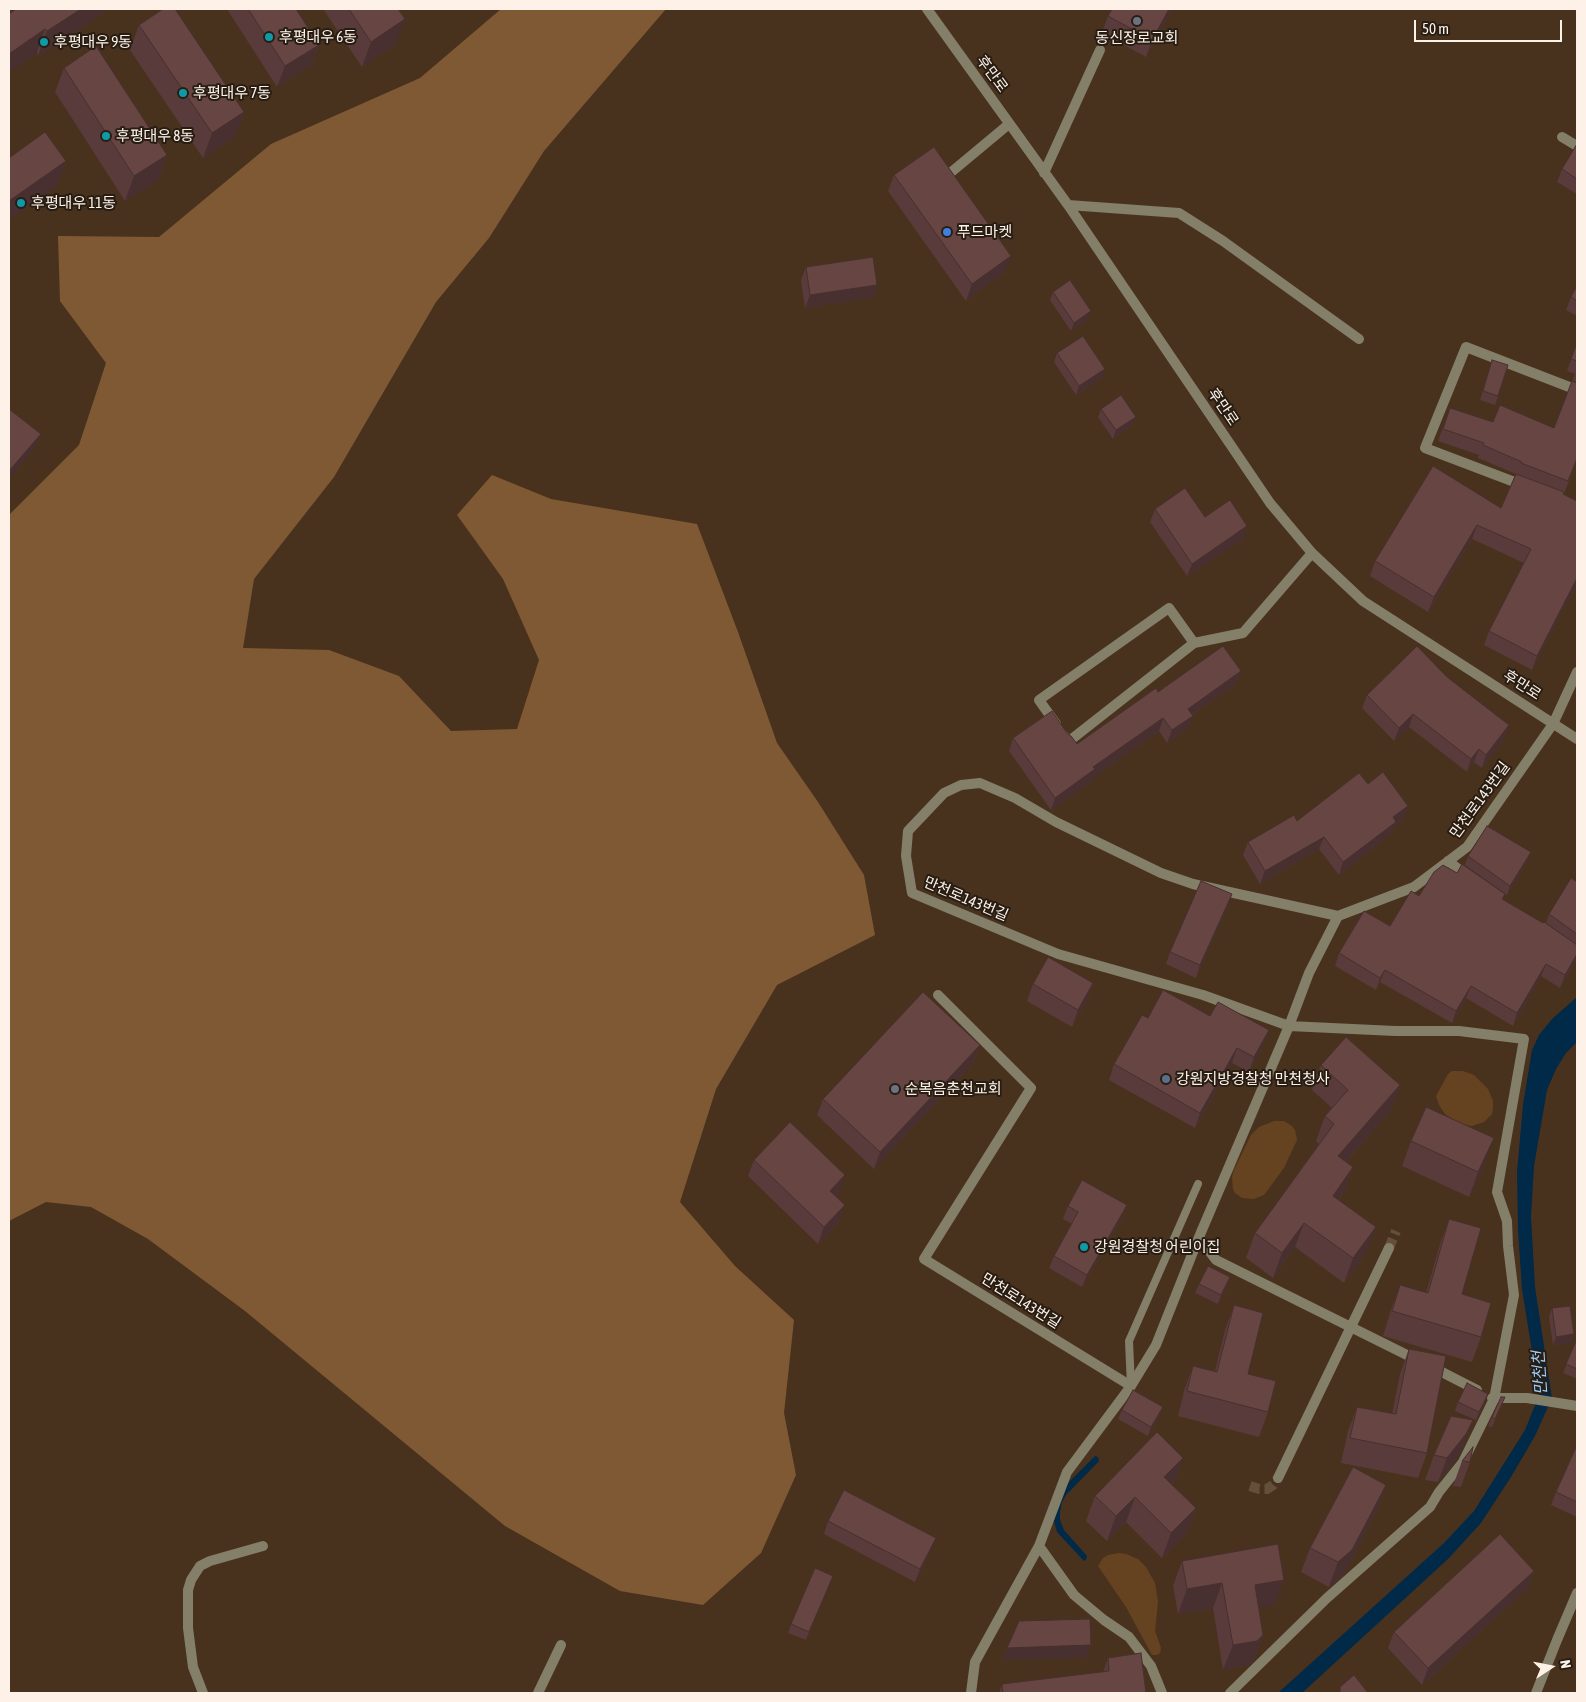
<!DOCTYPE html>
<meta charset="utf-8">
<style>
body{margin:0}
#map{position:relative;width:1586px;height:1702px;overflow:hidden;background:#49321d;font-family:"Asap Condensed",sans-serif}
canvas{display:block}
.frame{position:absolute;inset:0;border:10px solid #fef2e8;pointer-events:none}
.north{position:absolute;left:1526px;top:1642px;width:50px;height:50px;-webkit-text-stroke:4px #271d13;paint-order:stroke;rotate:79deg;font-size:14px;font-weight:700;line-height:20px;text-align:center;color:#fef2e8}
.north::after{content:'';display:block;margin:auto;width:18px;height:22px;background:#fef2e8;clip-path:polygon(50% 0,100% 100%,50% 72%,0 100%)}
.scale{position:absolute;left:1414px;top:20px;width:148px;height:22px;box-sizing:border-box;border:2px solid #fef2e8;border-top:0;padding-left:6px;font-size:15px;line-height:18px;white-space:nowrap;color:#fef2e8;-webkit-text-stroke:4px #271d13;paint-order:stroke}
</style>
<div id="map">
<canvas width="1586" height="1702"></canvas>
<div class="frame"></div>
<div class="north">N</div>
<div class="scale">50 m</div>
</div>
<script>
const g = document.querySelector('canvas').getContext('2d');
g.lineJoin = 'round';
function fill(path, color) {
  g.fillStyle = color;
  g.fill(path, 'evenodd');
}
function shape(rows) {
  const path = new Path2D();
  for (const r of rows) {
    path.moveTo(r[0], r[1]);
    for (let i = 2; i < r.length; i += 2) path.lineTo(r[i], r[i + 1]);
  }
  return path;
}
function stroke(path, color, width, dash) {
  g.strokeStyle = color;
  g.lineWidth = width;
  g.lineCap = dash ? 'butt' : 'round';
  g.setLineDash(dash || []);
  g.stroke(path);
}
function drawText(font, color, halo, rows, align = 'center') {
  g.font = font + ' "Asap Condensed","Noto Sans KR",sans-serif';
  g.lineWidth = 4;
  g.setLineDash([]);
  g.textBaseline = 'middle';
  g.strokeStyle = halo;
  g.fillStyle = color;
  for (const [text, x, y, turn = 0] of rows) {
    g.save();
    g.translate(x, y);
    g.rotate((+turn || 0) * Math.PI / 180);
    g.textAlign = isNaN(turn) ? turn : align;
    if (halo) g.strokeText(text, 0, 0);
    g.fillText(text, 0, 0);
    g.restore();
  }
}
const green = shape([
 [1452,1071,1463,1071,1474,1075,1488,1089,1493,1101,1493,1108,1492,1114,1484,1122,1472,1126,1465,1125,1452,1119,1445,1114,1439,1105,1436,1096,1448,1074],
 [1274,1121,1284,1121,1292,1126,1295,1130,1297,1140,1284,1168,1264,1195,1254,1199,1242,1198,1235,1193,1233,1189,1232,1178,1233,1172,1251,1135,1259,1127],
 [1119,1553,1126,1554,1138,1559,1146,1567,1155,1583,1158,1602,1155,1631,1161,1648,1160,1653,1157,1655,1152,1655,1126,1607,1098,1566,1103,1558,1108,1555]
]);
const forest = shape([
 [501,9,666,9,544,151,489,238,436,302,334,477,254,579,243,648,329,650,399,676,451,731,517,729,539,660,503,579,457,515,492,475,551,499,697,524,738,632,777,743,818,802,864,875,875,935,777,985,716,1089,680,1202,735,1266,794,1320,784,1413,796,1475,761,1553,703,1605,620,1591,505,1526,245,1311,148,1239,91,1207,46,1202,9,1221,9,515,79,445,106,363,60,301,58,236,159,237,271,144,420,78]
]);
const water = shape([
 [1577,997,1577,1042,1566,1053,1556,1069,1547,1090,1534,1166,1531,1217,1535,1287,1552,1398,1535,1436,1511,1477,1481,1523,1448,1559,1302,1693,1278,1693,1444,1543,1474,1511,1525,1430,1539,1395,1522,1289,1518,1230,1517,1172,1523,1105,1532,1050,1539,1035,1552,1019],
 [1095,1456,1098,1457,1099,1461,1066,1495,1062,1502,1060,1512,1060,1520,1064,1530,1087,1556,1086,1560,1084,1561,1057,1532,1054,1521,1063,1488]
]);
const minorTunnel = shape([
 [1389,1248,1396,1231],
 [1250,1486,1259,1489,1267,1489,1273,1485,1278,1478]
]);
const service = shape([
 [1131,1386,1129,1341,1198,1184]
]);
const minor = shape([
 [927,9,1068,205,1270,503,1312,553,1363,601,1577,739],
 [1562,137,1577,146],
 [1044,173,1100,50],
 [949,174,1009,124],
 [1068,205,1179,213,1223,241,1359,339],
 [1525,486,1425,448,1466,347,1577,390],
 [1056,724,1039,700,1169,608,1194,643,1243,633,1312,553],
 [1064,736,1068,742,1194,643],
 [1448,861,1469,877],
 [938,995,1031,1088,924,1259,1131,1386],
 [1199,1237,1216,1260,1419,1361],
 [1432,1367,1477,1390],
 [1492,1398,1527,1398,1577,1406],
 [1278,1478,1389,1248],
 [1039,1546,1074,1595,1104,1620,1129,1637,1151,1666,1162,1693],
 [203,1693,193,1667,188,1628,188,1590,191,1580,200,1566,210,1561,263,1546],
 [538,1693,561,1645],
 [971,1693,975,1662,1039,1546,1067,1472,1131,1386,1156,1345,1199,1237,1289,1026,1309,973,1338,916,1414,887,1467,847,1553,724,1577,672],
 [1230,1693,1327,1598,1430,1507,1439,1492,1463,1462,1494,1399,1514,1295,1508,1246,1507,1221,1497,1192,1524,1039,1459,1031,1395,1031,1289,1026,1203,995,1058,954,912,893,906,856,908,831,944,793,961,785,980,783,1015,798,1056,822,1161,873,1193,884,1338,916]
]);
const tertiary = shape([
 [1536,1693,1557,1640,1577,1593]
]);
const wall = shape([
 [109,9,38,56,20,10],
 [227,9,296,9,319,45,311,65,277,87],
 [323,9,398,9,396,44,362,67],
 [1112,9,1172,9,1146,57,1102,33,1108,16],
 [139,25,244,112,235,137,203,158,130,50],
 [64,68,167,155,158,180,125,201,55,92],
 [1577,144,1577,194,1557,182,1562,169],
 [894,175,1005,272,966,301,888,191],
 [806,267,877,285,873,297,805,308,801,280],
 [1577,286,1577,316,1566,310,1571,297],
 [1053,292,1088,319,1071,331,1050,300],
 [1577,343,1577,459,1564,494,1577,582,1532,670,1484,645,1489,631,1524,563,1472,539,1428,612,1370,576,1375,561,1501,508,1516,474,1478,458,1479,455,1438,441,1450,408,1493,422,1554,428,1576,382,1572,381,1575,374,1567,371],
 [1057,353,1102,378,1076,395,1054,362],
 [1492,360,1498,396,1495,405,1480,400],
 [1101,409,1136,417,1132,425,1113,439,1098,417],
 [1155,509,1243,539,1187,576,1150,522],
 [1241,671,1236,684,1192,715,1188,728,1167,743,1159,731,1093,777,1091,782,1051,810,1009,751,1013,738,1067,733,1077,744,1158,692],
 [1367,695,1505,738,1482,768,1474,762,1467,772,1409,727,1394,741,1362,708],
 [1368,784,1404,818,1395,825,1391,834,1339,875,1319,849,1260,884,1243,855,1248,842,1297,821],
 [1531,852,1527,861,1507,895,1465,865,1468,856],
 [1577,882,1577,958,1576,960,1560,988,1541,976,1513,1026,1466,998,1452,1023,1380,982,1376,990,1335,966,1339,953,1390,926,1419,896,1503,900,1570,940,1546,923,1549,914],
 [1232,894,1227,907,1196,978,1166,964,1170,952],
 [1093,983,1087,1000,1072,1027,1027,1001,1033,984],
 [1148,1018,1263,1046,1249,1072,1232,1063,1195,1128,1109,1080,1114,1064],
 [980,1045,974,1062,874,1169,817,1115,823,1099],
 [1321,1065,1400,1085,1391,1110,1346,1162,1353,1167,1344,1192,1339,1200,1367,1251,1344,1283,1295,1247,1273,1278,1246,1258,1255,1233,1319,1144,1316,1141,1325,1116,1332,1108,1312,1090],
 [1411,1141,1485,1163,1469,1197,1402,1166],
 [754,1160,839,1192,835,1196,839,1222,818,1244,748,1176],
 [1127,1205,1122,1218,1082,1287,1049,1268,1054,1256,1072,1224,1063,1219,1068,1206],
 [1449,1219,1462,1294,1481,1337,1472,1362,1383,1336,1391,1310,1400,1285,1426,1293,1440,1244],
 [1199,1284,1227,1286,1218,1304,1195,1293],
 [1234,1305,1248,1374,1268,1412,1259,1437,1178,1416,1184,1391,1193,1366,1215,1371,1225,1330],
 [1552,1308,1574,1334,1570,1343,1553,1345,1549,1317],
 [1577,1339,1577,1379,1563,1373],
 [1409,1349,1427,1453,1418,1478,1341,1463,1348,1431,1357,1407,1392,1414,1400,1374],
 [1505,1397,1492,1427,1488,1426,1492,1417],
 [1458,1402,1485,1402,1476,1420,1455,1411],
 [1163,1407,1159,1416,1148,1436,1118,1419,1122,1410],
 [1464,1445,1457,1458,1438,1482,1425,1480,1434,1455],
 [1577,1445,1577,1517,1551,1505,1556,1492],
 [1183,1458,1174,1483,1172,1485,1196,1508,1187,1533,1162,1558,1126,1522,1107,1541,1086,1521,1095,1496],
 [1462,1461,1470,1462,1461,1487,1453,1486],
 [1386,1485,1377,1510,1343,1575,1329,1587,1301,1572,1310,1548],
 [828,1521,931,1550,915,1582,824,1534],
 [1182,1561,1274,1605,1259,1607,1263,1635,1254,1660,1248,1665,1223,1670,1213,1608,1178,1614,1173,1586],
 [1534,1571,1528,1588,1422,1685,1388,1648,1394,1632],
 [830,1584,806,1640,788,1633,791,1624],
 [1108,1658,1146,1693,999,1693,1002,1684,1103,1672]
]);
const shadedWall = shape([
 [81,9,109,9,38,56,47,31],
 [1169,9,1172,9,1146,57,1152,40],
 [405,19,396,44,362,67,371,42],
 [45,29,36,54,9,72,9,54],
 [319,45,311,65,277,87,285,66],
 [244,112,235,137,203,158,212,133],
 [167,155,158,180,125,201,134,176],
 [66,161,57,186,9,220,9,201],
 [1011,256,1005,272,966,301,972,284],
 [877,285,873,297,805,308,810,295],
 [1091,311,1088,319,1071,331,1074,323],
 [1105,369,1102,378,1076,395,1079,386],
 [1136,417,1132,425,1113,439,1116,430],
 [41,434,36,447,9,479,9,471],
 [1477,525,1472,539,1428,612,1434,597],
 [1247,526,1243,539,1187,576,1192,564],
 [1577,578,1577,582,1532,670,1537,656],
 [1241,671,1236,684,1183,721,1188,709],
 [1413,714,1409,727,1394,741,1399,728],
 [1193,716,1188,728,1167,743,1172,730],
 [1163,718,1159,731,1093,777,1091,782,1051,810,1055,798,1093,767],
 [1509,725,1505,738,1482,768,1486,755],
 [1479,749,1474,762,1467,772,1471,759],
 [1408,806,1404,818,1395,825,1391,834,1339,875,1343,862,1393,817],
 [1324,837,1319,849,1260,884,1265,871],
 [1531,852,1527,861,1507,895,1510,886],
 [1232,894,1227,907,1196,978,1200,965],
 [1577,954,1576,960,1560,988,1565,975],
 [1546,964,1541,976,1513,1026,1517,1013],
 [1385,970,1380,982,1376,990,1380,978],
 [1093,983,1087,1000,1072,1027,1078,1010],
 [1471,986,1466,998,1452,1023,1456,1011],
 [1269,1030,1263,1046,1249,1072,1254,1057],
 [980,1045,974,1062,874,1169,880,1152],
 [1237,1048,1232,1063,1195,1128,1200,1113],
 [1400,1085,1391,1110,1329,1181,1338,1156],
 [1494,1138,1485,1163,1469,1197,1478,1172],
 [1353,1167,1344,1192,1324,1220,1333,1196],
 [845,1175,839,1192,824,1208,830,1191],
 [845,1205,839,1222,818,1244,824,1227],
 [1127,1205,1122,1218,1082,1287,1087,1275],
 [1304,1223,1295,1247,1273,1278,1282,1253],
 [1376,1227,1367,1251,1344,1283,1353,1258],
 [1230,1277,1227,1286,1218,1304,1221,1295],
 [1574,1334,1570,1343,1553,1345,1556,1337],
 [1488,1394,1485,1402,1476,1420,1479,1412],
 [1163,1407,1159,1416,1148,1436,1151,1427],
 [1473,1420,1464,1445,1457,1458,1438,1482,1447,1458],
 [1183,1458,1174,1483,1155,1502,1164,1477],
 [1386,1485,1377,1510,1343,1575,1329,1587,1338,1562],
 [1135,1497,1126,1522,1107,1541,1116,1516],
 [1196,1508,1187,1533,1162,1558,1171,1533],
 [936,1538,931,1550,915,1582,920,1569],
 [1534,1571,1528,1588,1422,1685,1428,1668],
 [833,1576,830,1584,806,1640,809,1632],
 [1284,1580,1274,1605,1246,1610,1255,1585],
 [1222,1583,1213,1608,1178,1614,1187,1589],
 [1263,1635,1254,1660,1248,1665,1223,1670,1233,1645],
 [1091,1645,1086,1658,1002,1660,1007,1648]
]);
const building = shape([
 [16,9,19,9,20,10,21,9,81,9,47,31,45,29,9,54,9,14,16,9],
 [163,9,175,9,244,112,212,133,139,25,163,9],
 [248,9,296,9,319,45,285,66,248,9],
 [349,9,398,9,405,19,371,42,349,9],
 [1112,9,1169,9,1152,40,1108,16,1112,9],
 [96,46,167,155,134,176,64,68,96,46],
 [45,132,66,161,9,201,9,158,45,132],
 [1577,144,1577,179,1562,169,1577,144],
 [934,147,1011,256,972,284,894,175,934,147],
 [873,257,877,285,810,295,806,267,873,257],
 [1070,280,1091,311,1074,323,1053,292,1070,280],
 [1577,286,1577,301,1571,297,1577,286],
 [1083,336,1105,369,1079,386,1057,353,1083,336],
 [1577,343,1577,361,1571,359,1577,343],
 [1492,360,1508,365,1498,396,1483,391,1492,360],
 [1572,381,1577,383,1577,458,1568,481,1521,463,1522,462,1483,445,1484,443,1443,429,1450,408,1493,422,1500,405,1554,428,1572,381],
 [1121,395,1136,417,1116,430,1101,409,1121,395],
 [9,409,41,434,9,471,9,409],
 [1433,466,1501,508,1516,474,1564,492,1563,494,1577,501,1577,578,1537,656,1489,631,1531,549,1477,525,1434,597,1375,561,1433,466],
 [1185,488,1205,517,1230,500,1247,526,1192,564,1155,509,1185,488],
 [1223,646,1241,671,1188,709,1193,716,1172,730,1163,718,1093,767,1095,769,1055,798,1013,738,1052,711,1067,733,1071,736,1077,744,1156,688,1158,692,1223,646],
 [1417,646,1447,677,1509,725,1486,755,1479,749,1471,759,1413,714,1399,728,1367,695,1417,646],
 [1383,772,1408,806,1393,817,1396,822,1343,862,1324,837,1265,871,1248,842,1294,815,1297,821,1359,773,1368,784,1383,772],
 [1487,826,1531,852,1510,886,1468,856,1487,826],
 [1462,864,1505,894,1502,899,1543,923,1544,922,1577,945,1577,954,1565,975,1546,964,1517,1013,1471,986,1456,1011,1385,970,1380,978,1339,953,1364,911,1390,926,1411,891,1419,896,1434,872,1443,865,1457,873,1462,864],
 [1571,878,1577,882,1577,934,1549,914,1571,878],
 [1201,881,1232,894,1200,965,1170,952,1201,881],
 [1048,957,1093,983,1078,1010,1033,984,1048,957],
 [1163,990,1210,1016,1218,1002,1269,1030,1254,1057,1237,1048,1200,1113,1114,1064,1142,1015,1148,1018,1163,990],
 [923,992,980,1045,880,1152,823,1099,923,992],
 [1346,1037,1400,1085,1338,1156,1353,1167,1333,1196,1376,1227,1353,1258,1304,1223,1282,1253,1255,1233,1334,1124,1325,1116,1348,1090,1321,1065,1346,1037],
 [1426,1107,1494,1138,1478,1172,1411,1141,1426,1107],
 [790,1122,845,1175,830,1191,845,1205,824,1227,754,1160,790,1122],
 [1082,1180,1127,1205,1087,1275,1054,1256,1078,1212,1068,1206,1082,1180],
 [1449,1219,1481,1228,1462,1294,1491,1303,1481,1337,1392,1311,1400,1285,1428,1293,1449,1219],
 [1208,1266,1230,1277,1221,1295,1199,1284,1208,1266],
 [1234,1305,1263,1313,1248,1374,1276,1381,1268,1412,1187,1391,1193,1366,1217,1372,1234,1305],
 [1570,1306,1574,1334,1556,1337,1552,1308,1570,1306],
 [1577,1339,1577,1369,1566,1364,1577,1339],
 [1409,1349,1446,1356,1427,1453,1350,1438,1357,1407,1396,1414,1409,1349],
 [1467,1383,1488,1394,1479,1412,1458,1402,1467,1383],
 [1133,1390,1163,1407,1151,1427,1122,1410,1133,1390],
 [1501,1397,1505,1397,1495,1419,1492,1417,1501,1397],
 [1451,1416,1473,1420,1466,1434,1447,1458,1434,1455,1451,1416],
 [1157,1432,1183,1458,1164,1477,1196,1508,1171,1533,1135,1497,1116,1516,1095,1496,1157,1432],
 [1577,1445,1577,1502,1556,1492,1577,1445],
 [1473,1447,1470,1462,1462,1461,1473,1447],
 [1353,1467,1386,1485,1352,1550,1338,1562,1310,1548,1353,1467],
 [844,1490,936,1538,920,1569,828,1521,844,1490],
 [1500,1534,1534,1571,1428,1668,1394,1632,1500,1534],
 [1278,1544,1284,1580,1255,1585,1263,1635,1257,1641,1233,1645,1222,1583,1187,1589,1182,1561,1278,1544],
 [815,1568,833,1576,809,1632,791,1624,815,1568],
 [1090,1619,1091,1645,1007,1648,1019,1621,1090,1619],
 [1141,1653,1146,1693,1003,1693,1002,1684,1109,1671,1108,1658,1141,1653],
 [1354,1675,1368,1693,1340,1693,1340,1687,1354,1675]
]);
const markers = [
 [1137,21,5,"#6b7280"],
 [269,37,5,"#0f9aa8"],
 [44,42,5,"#0f9aa8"],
 [183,93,5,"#0f9aa8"],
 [106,136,5,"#0f9aa8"],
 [21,203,5,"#0f9aa8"],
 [947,232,5,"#3f7fe0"],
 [1166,1079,5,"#5c6f8a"],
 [895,1089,5,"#6b7280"],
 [1084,1247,5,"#0f9aa8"]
];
const poiNames = [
 ["후평대우 6동",279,37],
 ["동신장로교회",1137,38,"center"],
 ["후평대우 9동",54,42],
 ["후평대우 7동",193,93],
 ["후평대우 8동",116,136],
 ["후평대우 11동",31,203],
 ["푸드마켓",957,232],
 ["강원지방경찰청 만천청사",1176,1079],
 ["순복음춘천교회",905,1089],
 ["강원경찰청 어린이집",1094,1247]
];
const streetNames = [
 ["후만로",992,74,54],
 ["후만로",1223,407,56],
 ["후만로",1522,685,33],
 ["만천로143번길",1480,800,-54],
 ["만천로143번길",966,899,23],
 ["만천로143번길",1021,1301,32]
];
const waterNames = [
 ["만천천",1540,1373,-94]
];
fill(green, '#654320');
fill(forest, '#7f5934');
fill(water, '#012948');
stroke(minorTunnel, '#644f3b', 10, [10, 5]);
stroke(service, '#847f69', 8);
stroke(minor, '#847f69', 10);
stroke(tertiary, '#847f69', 10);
fill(wall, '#583b3a');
fill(shadedWall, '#47302f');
fill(building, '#664543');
stroke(building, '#47302f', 1);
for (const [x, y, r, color] of markers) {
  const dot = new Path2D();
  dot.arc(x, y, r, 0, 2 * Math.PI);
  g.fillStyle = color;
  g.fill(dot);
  stroke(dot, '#271d13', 2);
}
drawText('15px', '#fef2e8', '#271d13', poiNames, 'left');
drawText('15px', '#fef2e8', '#271d13', streetNames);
drawText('italic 16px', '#9bcbf9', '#271d13', waterNames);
</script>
